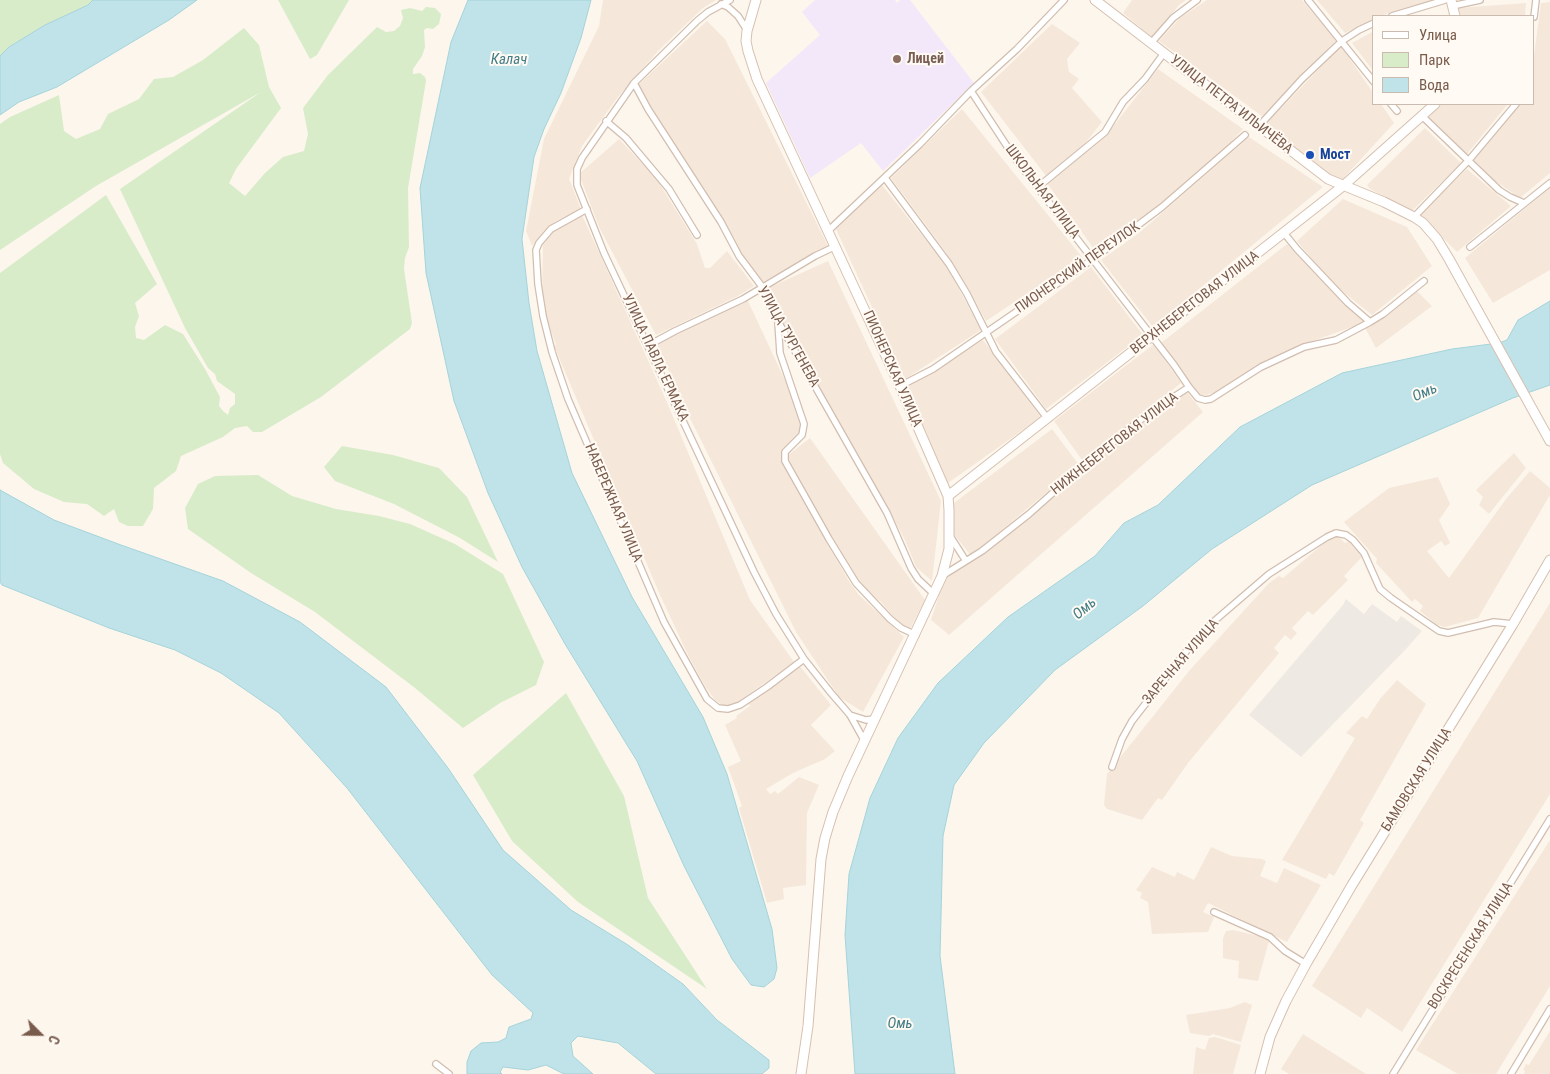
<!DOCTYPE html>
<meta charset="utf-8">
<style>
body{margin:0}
#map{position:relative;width:1550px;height:1074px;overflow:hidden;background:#fdf6ec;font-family:"Roboto Condensed",sans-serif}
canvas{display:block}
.legend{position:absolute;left:1372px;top:15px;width:162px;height:90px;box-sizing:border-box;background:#fffaf3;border:1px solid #cabbb1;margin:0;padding:6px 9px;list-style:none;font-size:15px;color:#7a5c4d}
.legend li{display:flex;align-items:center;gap:10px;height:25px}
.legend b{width:25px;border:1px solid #cabbb1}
.north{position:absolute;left:15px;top:1009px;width:50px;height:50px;-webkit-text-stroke:4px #fffaf3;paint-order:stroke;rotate:113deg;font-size:14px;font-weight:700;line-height:20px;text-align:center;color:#7a5c4d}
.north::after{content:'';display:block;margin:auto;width:18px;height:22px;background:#7a5c4d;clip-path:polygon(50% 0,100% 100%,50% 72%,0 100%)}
</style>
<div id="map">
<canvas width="1550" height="1074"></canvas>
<ul class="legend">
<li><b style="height:6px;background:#fff"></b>Улица</li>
<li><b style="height:14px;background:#d8ecc9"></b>Парк</li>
<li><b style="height:14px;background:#bfe3e8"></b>Вода</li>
</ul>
<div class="north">С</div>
</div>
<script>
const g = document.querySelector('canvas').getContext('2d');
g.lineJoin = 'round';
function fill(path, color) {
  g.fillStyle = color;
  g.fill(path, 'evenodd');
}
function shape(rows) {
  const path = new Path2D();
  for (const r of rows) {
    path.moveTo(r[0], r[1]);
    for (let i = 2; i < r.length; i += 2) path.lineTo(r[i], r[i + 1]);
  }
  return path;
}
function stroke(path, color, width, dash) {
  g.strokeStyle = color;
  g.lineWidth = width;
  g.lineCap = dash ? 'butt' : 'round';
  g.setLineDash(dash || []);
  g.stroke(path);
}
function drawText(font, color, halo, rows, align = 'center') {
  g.font = font + ' "Roboto Condensed",sans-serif';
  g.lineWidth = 4;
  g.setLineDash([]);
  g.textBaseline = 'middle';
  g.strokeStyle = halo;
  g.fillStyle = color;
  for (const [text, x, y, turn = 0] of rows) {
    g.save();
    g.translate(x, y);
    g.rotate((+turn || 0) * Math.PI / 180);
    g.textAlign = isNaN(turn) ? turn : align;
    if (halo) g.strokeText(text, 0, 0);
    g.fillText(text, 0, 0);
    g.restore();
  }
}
const residential = shape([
 [603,0,716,0,703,8,659,50,618,97,582,146,569,179,581,209,556,221,544,231,532,246,526,231,544,139,599,26],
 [1132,0,1186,0,1179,5,1153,38,1123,13],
 [1207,0,1302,0,1336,40,1283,97,1262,116,1159,41,1180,18],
 [1317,0,1435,0,1380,16,1374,16,1374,19,1345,33],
 [1550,2,1550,173,1520,198,1491,178,1472,160,1519,104,1534,104,1534,55,1541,3],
 [1526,3,1525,16,1461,16,1458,8],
 [707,21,725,39,828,246,763,282,759,281,748,266,720,217,657,120,638,85],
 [1052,24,1080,43,1067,59,1069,72,1079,79,1072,88,1102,122,1079,151,1047,177,981,92],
 [1374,31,1374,72,1352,43],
 [1341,46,1374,94,1374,104,1381,104,1394,123,1340,182,1330,178,1325,171,1265,125],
 [1158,69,1243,129,1222,152,1163,203,1096,252,1047,183,1104,138],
 [1440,104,1508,104,1467,154,1427,118],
 [962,109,1082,257,986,321,967,286,945,251,891,178],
 [1425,128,1461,163,1412,211,1370,189,1367,185],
 [1249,137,1323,187,1153,327,1101,260,1139,233],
 [619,139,656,178,697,244,705,268,710,268,727,251,754,286,738,296,656,335,599,227,579,174],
 [1467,169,1511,206,1457,252,1419,214],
 [882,185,947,267,981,330,905,379,836,229],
 [1550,188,1550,270,1493,303,1465,258],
 [1343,199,1407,227,1432,266,1372,315,1332,283,1297,241],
 [582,215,666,400,750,600,794,662,732,706,725,707,715,700,705,686,689,657,660,595,554,346,556,345,546,317,542,297,543,243,546,242,546,239,554,231],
 [1287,244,1366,322,1310,342,1269,361,1218,392,1200,396,1161,343],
 [828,261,941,501,932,581,916,567,905,540,868,472,777,314,768,288],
 [1091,267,1143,335,1046,409,995,339],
 [1417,291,1432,306,1376,348,1365,328],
 [748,301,796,404,803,424,800,435,782,451,783,464,850,583,859,595,904,637,863,712,839,697,796,632,688,414,657,345,667,337,719,312],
 [983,340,1041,417,948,483,907,387],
 [1154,344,1181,383,1079,465,971,556,953,533,954,503,1052,429,1079,465,1082,460,1054,421],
 [1187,392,1203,412,949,635,931,620,944,580,989,549,1146,418],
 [810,438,925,600,910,629,901,626,881,602,863,589,822,521,787,456],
 [1514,453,1526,468,1489,514,1479,505,1483,497,1476,490],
 [1530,471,1550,488,1550,495,1478,618,1445,627,1437,625,1420,611,1423,606,1415,599,1412,602,1376,563,1377,559,1344,522,1389,488,1438,477,1450,504,1439,520,1450,543,1445,546,1441,541,1427,551,1449,578,1506,499],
 [1337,535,1345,543,1349,541,1361,553,1362,557,1344,576,1348,580,1313,615,1308,611,1292,628,1297,633,1291,640,1285,635,1274,648,1279,653,1188,763,1162,800,1158,798,1142,820,1107,809,1104,805,1107,774,1189,671,1269,583,1279,576,1283,578,1331,537],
 [1550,603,1550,794,1402,1032,1367,1008,1361,1018,1312,986],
 [799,665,831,705,811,725,835,751,825,759,793,773,766,789,770,794,775,791,778,794,799,777,819,785,807,813,806,885,783,888,784,899,767,903,739,808,742,806,728,767,741,761,725,725,737,718,736,716,750,706,749,704,755,698],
 [1397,680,1426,704,1360,820,1364,823,1334,876,1329,873,1326,879,1282,860,1355,738,1346,733,1362,716,1367,719,1380,699],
 [1550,840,1550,986,1496,1074,1458,1074,1416,1050],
 [1211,847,1232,856,1262,859,1266,861,1260,876,1277,883,1284,868,1321,885,1287,942,1208,903,1203,912,1214,917,1208,932,1152,934,1148,902,1140,898,1142,893,1136,890,1152,867,1175,877,1177,872,1194,880],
 [1233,930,1263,937,1269,941,1258,981,1238,978,1239,961,1223,958,1223,938,1226,931],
 [1245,1002,1252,1005,1241,1042,1213,1034,1209,1036,1190,1033,1186,1015,1230,1008],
 [1550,1031,1550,1074,1524,1074,1525,1071,1523,1070,1526,1064,1529,1065],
 [1303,1034,1366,1074,1289,1074,1281,1069],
 [1215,1037,1241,1045,1233,1074,1193,1074,1196,1047,1205,1050,1209,1038]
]);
const industrial = shape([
 [1346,599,1364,614,1372,604,1397,622,1401,616,1422,631,1406,649,1301,757,1249,715,1343,605]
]);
const education = shape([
 [815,0,895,0,897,3,900,0,910,0,974,83,883,171,861,143,810,178,766,83,820,35,802,12]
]);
const green = shape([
 [0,0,93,0,88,5,45,25,9,47,0,56],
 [278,0,349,0,317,55,310,59],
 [426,7,435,8,441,14,439,24,433,29,427,28,424,30,425,47,422,56,413,69,413,74,420,73,425,77,426,81,408,188,409,247,405,258,404,269,412,323,410,329,321,397,262,432,253,432,247,426,235,428,223,437,181,456,176,471,154,488,153,509,143,526,128,526,119,522,114,509,104,516,87,504,64,502,34,489,3,463,0,454,0,273,106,195,157,284,135,303,139,316,135,327,136,338,144,340,165,325,183,334,205,369,220,397,219,406,223,411,228,415,230,408,235,404,235,394,217,381,215,374,208,368,185,328,120,189,261,92,96,186,0,250,0,124,10,117,59,95,64,131,76,139,100,129,108,114,139,99,154,79,173,77,203,60,244,28,259,45,269,87,281,108,236,169,229,183,245,196,265,173,283,157,304,151,308,134,303,108,328,75,377,27,386,32,394,31,400,26,403,18,401,10,410,8,422,11],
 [342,446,393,455,439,468,467,497,498,562,460,538,394,504,335,481,324,467],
 [258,475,292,496,336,509,379,516,410,524,455,544,503,574,544,662,536,685,500,703,463,728,415,688,315,612,251,573,188,529,185,508,198,484,215,476],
 [566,693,624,796,648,898,707,989,578,902,512,841,473,775]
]);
const water = shape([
 [93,0,197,0,169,20,57,87,19,102,0,115,0,56,9,47,45,25,88,5,93,0],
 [468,0,591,0,581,38,561,93,544,129,534,157,522,239,529,303,537,351,572,473,632,597,703,717,727,774,772,929,777,968,774,979,764,987,751,985,732,959,684,866,637,761,565,644,522,567,488,493,454,401,426,273,420,188,451,42,468,0],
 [1550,301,1550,385,1513,398,1312,485,1212,549,1143,606,1055,670,984,743,954,785,943,836,940,956,955,1074,855,1074,845,935,849,874,870,798,898,738,938,683,1008,617,1095,556,1124,523,1158,505,1240,427,1342,373,1452,349,1499,343,1507,340,1518,320,1550,301],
 [0,490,54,520,121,545,223,581,300,622,386,687,448,768,503,850,571,910,628,945,683,984,717,1020,769,1060,769,1068,762,1074,656,1074,618,1043,578,1036,571,1043,573,1056,593,1074,564,1074,546,1065,528,1070,503,1067,500,1072,502,1074,467,1074,467,1062,471,1051,481,1043,498,1042,506,1038,509,1027,531,1019,533,1013,492,975,347,788,279,713,221,673,175,650,109,628,2,585,0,582,0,490]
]);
const street = shape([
 [730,0,708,12,697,21,634,83,582,158,577,169,577,185,604,253,754,572,776,614,804,659,831,693,850,715,864,740],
 [1308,0,1374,82],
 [721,4,728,7,738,16,747,30],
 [1452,6,1480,0],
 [1392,16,1445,0],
 [1534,17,1536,0],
 [1151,43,1173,18,1197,0],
 [634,83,648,109,721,222,739,256,766,292,771,309,887,513,911,568,918,579,934,594],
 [971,91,1014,157,1174,365,1189,387],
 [1391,104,1397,111],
 [1422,116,1499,190,1510,197,1524,203],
 [606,121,626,138,669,189,697,235],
 [1259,126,1302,79,1342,41,1359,30,1374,23],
 [885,178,949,264,967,294,996,352,1048,419],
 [1038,187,1105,132,1123,102,1145,79,1164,53],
 [587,209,551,229,539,243,536,250,538,284,543,316,552,352,568,399,664,622,707,699,718,708,728,709,740,705,767,687,804,659],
 [1414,217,1469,160,1516,104],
 [828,231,920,144,971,91,1017,49,1064,0],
 [1284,233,1297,249,1348,303,1370,322],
 [1470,247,1550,183],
 [778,323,780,353,804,424,802,435,785,452,785,461,829,539,856,583,890,619,901,628,916,635],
 [649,345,675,331,743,299,815,256,836,246],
 [900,386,933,369,1093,259,1162,207,1245,135],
 [950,536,966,561],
 [942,576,982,551,1029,514,1083,466,1149,413,1189,387,1198,398,1205,400,1211,399,1261,367,1304,347,1336,340,1370,322,1383,314,1424,281],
 [850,715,866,720,874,719],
 [1112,767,1122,739,1132,721,1188,649,1212,623,1269,574,1327,537,1336,533,1346,535,1353,540,1364,553,1380,589,1391,598,1439,631,1448,633,1494,622,1513,624],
 [1214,912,1270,937,1285,951,1306,964],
 [436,1064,449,1074],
 [1393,1074,1550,819],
 [1511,1074,1550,1009]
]);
const secondary = shape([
 [756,0,747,31,746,41,748,51,757,79,900,386,948,496,949,510,949,549,942,576,848,776,833,812,825,838,821,859,808,1026,801,1074],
 [1095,0,1328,179,1384,202,1414,217,1423,223,1437,239,1449,259,1550,441],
 [1451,0,1455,16],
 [948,496,1343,186,1435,104],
 [1260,1074,1270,1037,1286,1001,1306,964,1352,885,1513,624,1550,560]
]);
const markers = [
 [897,59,5,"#8d6e63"],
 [1310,155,5,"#1a4fb4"]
];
const educationNames = [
 ["Лицей",907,59]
];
const streetNames = [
 ["УЛИЦА ПЕТРА ИЛЬИЧЁВА",1231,105,38],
 ["ШКОЛЬНАЯ УЛИЦА",1042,192,53],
 ["ПИОНЕРСКИЙ ПЕРЕУЛОК",1078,268,-35],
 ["ВЕРХНЕБЕРЕГОВАЯ УЛИЦА",1195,303,-38],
 ["УЛИЦА ТУРГЕНЕВА",788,337,61],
 ["УЛИЦА ПАВЛА ЕРМАКА",655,358,65],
 ["ПИОНЕРСКАЯ УЛИЦА",892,369,66],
 ["НИЖНЕБЕРЕГОВАЯ УЛИЦА",1115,444,-38],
 ["НАБЕРЕЖНАЯ УЛИЦА",613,503,67],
 ["ЗАРЕЧНАЯ УЛИЦА",1181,662,-49],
 ["БАМОВСКАЯ УЛИЦА",1417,780,-58],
 ["ВОСКРЕСЕНСКАЯ УЛИЦА",1471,946,-58]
];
const transitNames = [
 ["Мост",1320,155]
];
const waterNames = [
 ["Калач",509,60],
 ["Омь",1425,393,-24],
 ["Омь",1085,609,-40],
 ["Омь",900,1024]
];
fill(residential, '#f5e8da');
fill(industrial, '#efe9e4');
fill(education, '#f3e8fa');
fill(green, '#d8ecc9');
fill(water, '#bfe3e8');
stroke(water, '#a5d3da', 1);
stroke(street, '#d1beb0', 8);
stroke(secondary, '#d6c0b0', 11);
stroke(street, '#fff', 5.5);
stroke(secondary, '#fff', 9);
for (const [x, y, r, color] of markers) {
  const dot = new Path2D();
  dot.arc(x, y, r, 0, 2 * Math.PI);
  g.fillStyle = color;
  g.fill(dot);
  stroke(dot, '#fffaf3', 2);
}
drawText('bold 14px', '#785e54', '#fffaf3', educationNames, 'left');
drawText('14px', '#7a5c4d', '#fffaf3', streetNames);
drawText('bold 14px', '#164399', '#fffaf3', transitNames, 'left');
drawText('italic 15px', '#437c86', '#fffaf3', waterNames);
</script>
